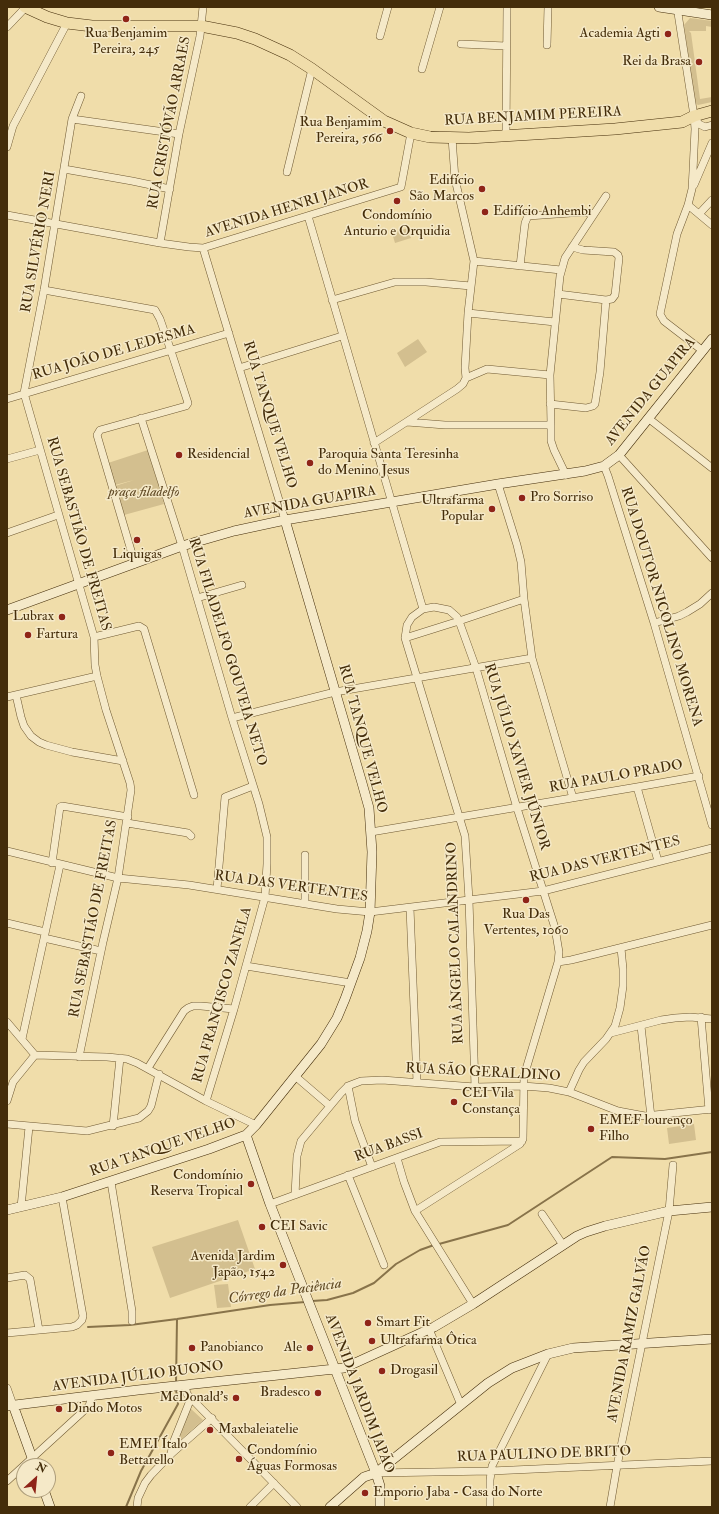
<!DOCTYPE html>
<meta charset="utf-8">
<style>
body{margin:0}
#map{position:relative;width:719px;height:1514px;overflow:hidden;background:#f0ddaa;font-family:"IM FELL Double Pica",serif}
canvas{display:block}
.frame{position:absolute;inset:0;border:8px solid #442d0a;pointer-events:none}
.north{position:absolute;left:16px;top:1458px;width:40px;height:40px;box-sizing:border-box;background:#f5e9c8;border:1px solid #ae9e7c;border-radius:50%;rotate:27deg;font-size:11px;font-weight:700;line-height:16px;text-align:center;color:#442d0a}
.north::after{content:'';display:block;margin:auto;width:14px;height:18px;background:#8f2418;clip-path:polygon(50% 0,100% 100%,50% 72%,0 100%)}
</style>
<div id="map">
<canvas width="719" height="1514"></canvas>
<div class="frame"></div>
<div class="north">N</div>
</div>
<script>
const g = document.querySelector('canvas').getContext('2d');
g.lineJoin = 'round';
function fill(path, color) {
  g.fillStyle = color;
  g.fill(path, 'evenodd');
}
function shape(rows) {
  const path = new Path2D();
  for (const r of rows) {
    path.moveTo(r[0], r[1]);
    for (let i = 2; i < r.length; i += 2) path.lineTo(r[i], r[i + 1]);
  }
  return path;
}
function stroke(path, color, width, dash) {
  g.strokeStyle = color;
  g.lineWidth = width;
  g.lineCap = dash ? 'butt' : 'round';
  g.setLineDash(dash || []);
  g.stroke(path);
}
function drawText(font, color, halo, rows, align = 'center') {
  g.font = font + ' "IM FELL Double Pica",serif';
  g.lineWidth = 3;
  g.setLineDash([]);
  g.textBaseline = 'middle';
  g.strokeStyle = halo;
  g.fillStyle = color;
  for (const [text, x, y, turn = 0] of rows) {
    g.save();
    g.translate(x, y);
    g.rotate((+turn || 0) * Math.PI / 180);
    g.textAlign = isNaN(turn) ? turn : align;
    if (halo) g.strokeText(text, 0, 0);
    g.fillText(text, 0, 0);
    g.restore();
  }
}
const green = shape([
 [690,18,712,21,712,27,706,26,706,31,689,31,691,33,700,99,712,97,712,102,698,105,695,103,684,25],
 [408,228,411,238,395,243,392,233],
 [418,339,427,352,405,367,397,353],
 [148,450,164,504,124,515,115,486,134,480,115,485,108,463],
 [694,1124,696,1140,669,1144,667,1128],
 [238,1220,255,1269,170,1298,152,1247],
 [228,1284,231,1307,217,1308,214,1285],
 [190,1408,203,1420,178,1442]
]);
const stream = shape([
 [439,1244,508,1225,612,1157,665,1159,712,1152],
 [312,1301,327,1300,353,1293,374,1283,396,1264,420,1250,434,1245],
 [88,1327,130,1325,177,1319,270,1305,305,1302],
 [176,1384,177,1319],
 [126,1507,141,1471,178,1404,176,1389]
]);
const street = shape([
 [677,7,694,116,695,129,693,171,692,189,688,205,677,234,660,314,664,321,703,351],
 [7,27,26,7],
 [380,36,388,7],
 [461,44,506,46],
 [547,45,548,7],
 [422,69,440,7],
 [694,116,699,124,705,127,712,125],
 [72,119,179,134],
 [506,136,507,7],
 [7,147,13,126,67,23],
 [64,169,132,181,170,189],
 [287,172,312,69],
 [694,185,712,143],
 [688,205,712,225],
 [699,214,712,200],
 [7,215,160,243,189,247,203,248,401,187,411,133],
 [308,216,423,609],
 [160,243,179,134,200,36,203,7],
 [203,248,285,520],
 [474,261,561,270],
 [520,266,525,223,528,216,585,212,594,214],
 [44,290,155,310,160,319,171,351,188,403,186,406,100,430,97,435,135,564],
 [558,294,606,300,612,299,615,295,619,258,618,255,614,252,583,250,572,247],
 [332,300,395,282,426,282,471,286],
 [468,313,555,322],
 [239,368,342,336],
 [466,378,487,369,550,375],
 [7,399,229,333],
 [550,404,586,408,593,406,595,404,600,372,606,300],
 [141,418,182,546,232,718,259,804,267,837,267,864,265,897,234,1009,206,1101],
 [648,418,712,468],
 [407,422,445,425,551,425],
 [374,443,457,389,463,384,466,378,465,368,468,313,474,261,455,179,452,138],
 [619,455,712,558],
 [7,459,40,450],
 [604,466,608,476,654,623,712,825],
 [566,475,554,450,551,441,551,425,550,375,560,276,565,258,606,196],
 [498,484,517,545,521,562,524,599,532,658,573,798],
 [7,533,58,515],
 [197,598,242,585],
 [654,623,679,616,687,612,700,604,712,593],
 [94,637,139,626,144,629,194,795],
 [405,638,459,621,524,599],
 [16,695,21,717,24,726,31,736,39,742,46,745,72,752,123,761],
 [7,697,97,676],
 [232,718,335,692,532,658],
 [637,787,658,861],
 [127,823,188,833,191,836],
 [371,832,637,787,699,776],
 [7,851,118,878,189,885,337,909,370,912,543,891,712,848],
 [52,863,60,807,62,806,128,817],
 [217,889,225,797,253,786],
 [305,903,305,855],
 [410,908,417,1082],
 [7,923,45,932],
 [44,938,101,951],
 [558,962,571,960,712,925],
 [246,966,351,983],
 [701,1017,709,1110],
 [7,1022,35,1055,107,1057,127,1059,137,1063,206,1101,256,1125],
 [641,1026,651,1117],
 [611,1033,661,1020,675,1018,690,1017,712,1019],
 [22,1039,60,865],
 [79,1057,103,942,118,878,131,790,130,783,106,710,97,676,95,665,94,637,24,393,44,290,72,119,81,96],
 [148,1068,184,1011,188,1008,193,1006,201,1006,234,1009],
 [295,1076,330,1106],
 [348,1086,355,1121,372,1167],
 [569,1092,579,1070,584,1062,606,1039,615,1026,620,1008,623,986,623,969,621,948],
 [7,1101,13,1082,35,1055],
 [7,1124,87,1131,139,1118,148,1111,151,1106,159,1074],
 [113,1126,120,1058],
 [397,1158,404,1182,415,1211,473,1304],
 [348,1175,384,1265],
 [111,1182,132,1311,132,1321],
 [295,1195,297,1156,301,1141,341,1093,348,1086,361,1081,382,1080,475,1087,523,1086,549,1088,569,1092,618,1111,645,1116,712,1109],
 [270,1204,440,1142,522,1141],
 [21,1207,29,1127],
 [415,1211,520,1144,523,1139,524,1076,558,962,559,952,555,928,517,808,476,668,459,621,457,617,449,610,434,607,423,609,412,617,407,625,405,638,465,836,469,900,475,1087],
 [542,1214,563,1245],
 [7,1278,25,1275,30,1279,39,1330],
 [429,1329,461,1405],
 [7,1333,72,1327,77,1325,82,1320,83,1316,62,1197],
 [185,1385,187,1394,297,1507],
 [7,1388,13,1405],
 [171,1454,173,1443,191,1398],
 [376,1473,491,1471,712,1461],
 [7,1481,89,1406,92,1396],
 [137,1507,138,1498,145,1483,151,1475,171,1454,212,1418],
 [250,1507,274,1483],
 [490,1507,490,1480,492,1466,548,1354],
 [610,1507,617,1466,669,1211,673,1165]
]);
const secondary = shape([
 [659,7,712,15],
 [7,610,182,546,234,531,285,520,498,484,585,471,604,466,619,455,712,339],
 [246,1135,270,1204,376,1473,380,1486,380,1507],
 [7,1210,62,1197,209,1149,246,1135,256,1125,321,1044,337,1018,345,999,360,958,367,931,370,912,372,852,369,808,362,783,285,520],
 [13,1405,35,1466],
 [7,1406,138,1390,344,1368,434,1327,473,1304,577,1236,586,1232,605,1226,669,1211,712,1207],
 [44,1490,50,1507],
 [330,1507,364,1477,376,1473,488,1383,512,1368,548,1354,573,1348,712,1339]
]);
const primary = shape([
 [25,7,47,17,67,23,92,26,201,26,237,33,255,39,290,55,312,69,384,121,411,133,430,137,469,138,615,129,682,122,694,116,712,111]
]);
const markers = [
 [126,19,4,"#8f2418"],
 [668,34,4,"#8f2418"],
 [699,62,4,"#8f2418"],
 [390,131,4,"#8f2418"],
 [482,189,4,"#8f2418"],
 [397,201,4,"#8f2418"],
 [485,212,4,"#8f2418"],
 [179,455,4,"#8f2418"],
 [310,463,4,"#8f2418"],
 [522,498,4,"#8f2418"],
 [492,509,4,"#8f2418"],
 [137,540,4,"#8f2418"],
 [62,617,4,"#8f2418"],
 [28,635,4,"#8f2418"],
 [526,900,4,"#8f2418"],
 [454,1102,4,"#8f2418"],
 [591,1129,4,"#8f2418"],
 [251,1184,4,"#8f2418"],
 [262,1227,4,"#8f2418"],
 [283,1265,4,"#8f2418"],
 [368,1323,4,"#8f2418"],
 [372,1341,4,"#8f2418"],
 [192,1348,4,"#8f2418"],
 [310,1348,4,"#8f2418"],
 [382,1371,4,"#8f2418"],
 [318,1393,4,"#8f2418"],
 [236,1398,4,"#8f2418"],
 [59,1409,4,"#8f2418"],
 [210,1430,4,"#8f2418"],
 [111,1453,4,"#8f2418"],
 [239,1459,4,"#8f2418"],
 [365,1493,4,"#8f2418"]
];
const poiNames = [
 ["Rua Benjamim",126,34,"center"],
 ["Pereira, 245",126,50,"center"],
 ["Academia Agti",660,34,"right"],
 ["Rei da Brasa",691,62,"right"],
 ["Rua Benjamim",382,123,"right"],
 ["Pereira, 566",382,139,"right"],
 ["Edifício",474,181,"right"],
 ["São Marcos",474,197,"right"],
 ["Edifício Anhembi",493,212],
 ["Condomínio",397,216,"center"],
 ["Anturio e Orquidia",397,232,"center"],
 ["Residencial",187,455],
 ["Paroquia Santa Teresinha",318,455],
 ["do Menino Jesus",318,471],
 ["Pro Sorriso",530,498],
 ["Ultrafarma",484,501,"right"],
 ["Popular",484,517,"right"],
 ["Liquigas",137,555,"center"],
 ["Lubrax",54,617,"right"],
 ["Fartura",36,635],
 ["Rua Das",526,915,"center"],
 ["Vertentes, 1060",526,931,"center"],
 ["CEI Vila",462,1094],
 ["Constança",462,1110],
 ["EMEF lourenço",599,1121],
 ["Filho",599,1137],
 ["Condomínio",243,1176,"right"],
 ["Reserva Tropical",243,1192,"right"],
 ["CEI Savic",270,1227],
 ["Avenida Jardim",275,1257,"right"],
 ["Japão, 1542",275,1273,"right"],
 ["Smart Fit",376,1323],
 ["Ultrafarma Ôtica",380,1341],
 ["Panobianco",200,1348],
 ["Ale",302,1348,"right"],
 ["Drogasil",390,1371],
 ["Bradesco",310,1393,"right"],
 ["McDonald's",228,1398,"right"],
 ["Dindo Motos",67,1409],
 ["Maxbaleiatelie",218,1430],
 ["EMEI Ítalo",119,1445],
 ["Bettarello",119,1461],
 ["Condomínio",247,1451],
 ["Águas Formosas",247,1467],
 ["Emporio Jaba - Casa do Norte",373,1493]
];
const streetNames = [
 ["RUA BENJAMIM PEREIRA",533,117,-3],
 ["RUA CRISTÓVÃO ARRAES",170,123,-79],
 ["AVENIDA HENRI JANOR",287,209,-17],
 ["RUA SILVÉRIO NERI",39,242,-80],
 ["RUA JOÃO DE LEDESMA",114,353,-16],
 ["AVENIDA GUAPIRA",651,392,-51],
 ["RUA TANQUE VELHO",269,415,73],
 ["AVENIDA GUAPIRA",310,503,-10],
 ["RUA SEBASTIÃO DE FREITAS",78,534,74],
 ["RUA DOUTOR NICOLINO MORENA",661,607,73],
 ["RUA FILADELFO GOUVEIA NETO",227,652,73],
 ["RUA TANQUE VELHO",362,739,75],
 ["RUA JÚLIO XAVIER JÚNIOR",516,757,73],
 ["RUA PAULO PRADO",616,777,-10],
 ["RUA DAS VERTENTES",605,860,-14],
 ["RUA DAS VERTENTES",291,887,8],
 ["RUA SEBASTIÃO DE FREITAS",94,919,-79],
 ["RUA ÂNGELO CALANDRINO",456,943,-92],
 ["RUA FRANCISCO ZANELA",223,995,-74],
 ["RUA SÃO GERALDINO",483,1073,3],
 ["RUA BASSI",389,1146,-20],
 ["RUA TANQUE VELHO",163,1148,-19],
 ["AVENIDA RAMIZ GALVÃO",630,1334,-79],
 ["AVENIDA JÚLIO BUONO",138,1377,-7],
 ["AVENIDA JARDIM JAPÃO",359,1394,69],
 ["RUA PAULINO DE BRITO",544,1455,-2]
];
const parkNames = [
 ["praça filadelfo",144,493]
];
const waterNames = [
 ["Córrego da Paciência",285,1292,-8]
];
fill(green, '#d3bf8f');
stroke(stream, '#88734a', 2);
stroke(street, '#6f5932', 8);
stroke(secondary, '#442d0a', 10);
stroke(primary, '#442d0a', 12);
stroke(street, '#f5e9c8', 7);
stroke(secondary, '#f5e9c8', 9);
stroke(primary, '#f0ddaa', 11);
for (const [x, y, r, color] of markers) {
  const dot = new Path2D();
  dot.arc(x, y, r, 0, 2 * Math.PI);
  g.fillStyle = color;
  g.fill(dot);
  stroke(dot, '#f5e9c8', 1.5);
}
drawText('14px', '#442d0a', '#f5e9c8', poiNames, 'left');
drawText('14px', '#442d0a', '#f5e9c8', streetNames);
drawText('italic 14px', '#614a25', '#f5e9c8', parkNames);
drawText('italic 15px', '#604a24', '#f5e9c8', waterNames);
</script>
